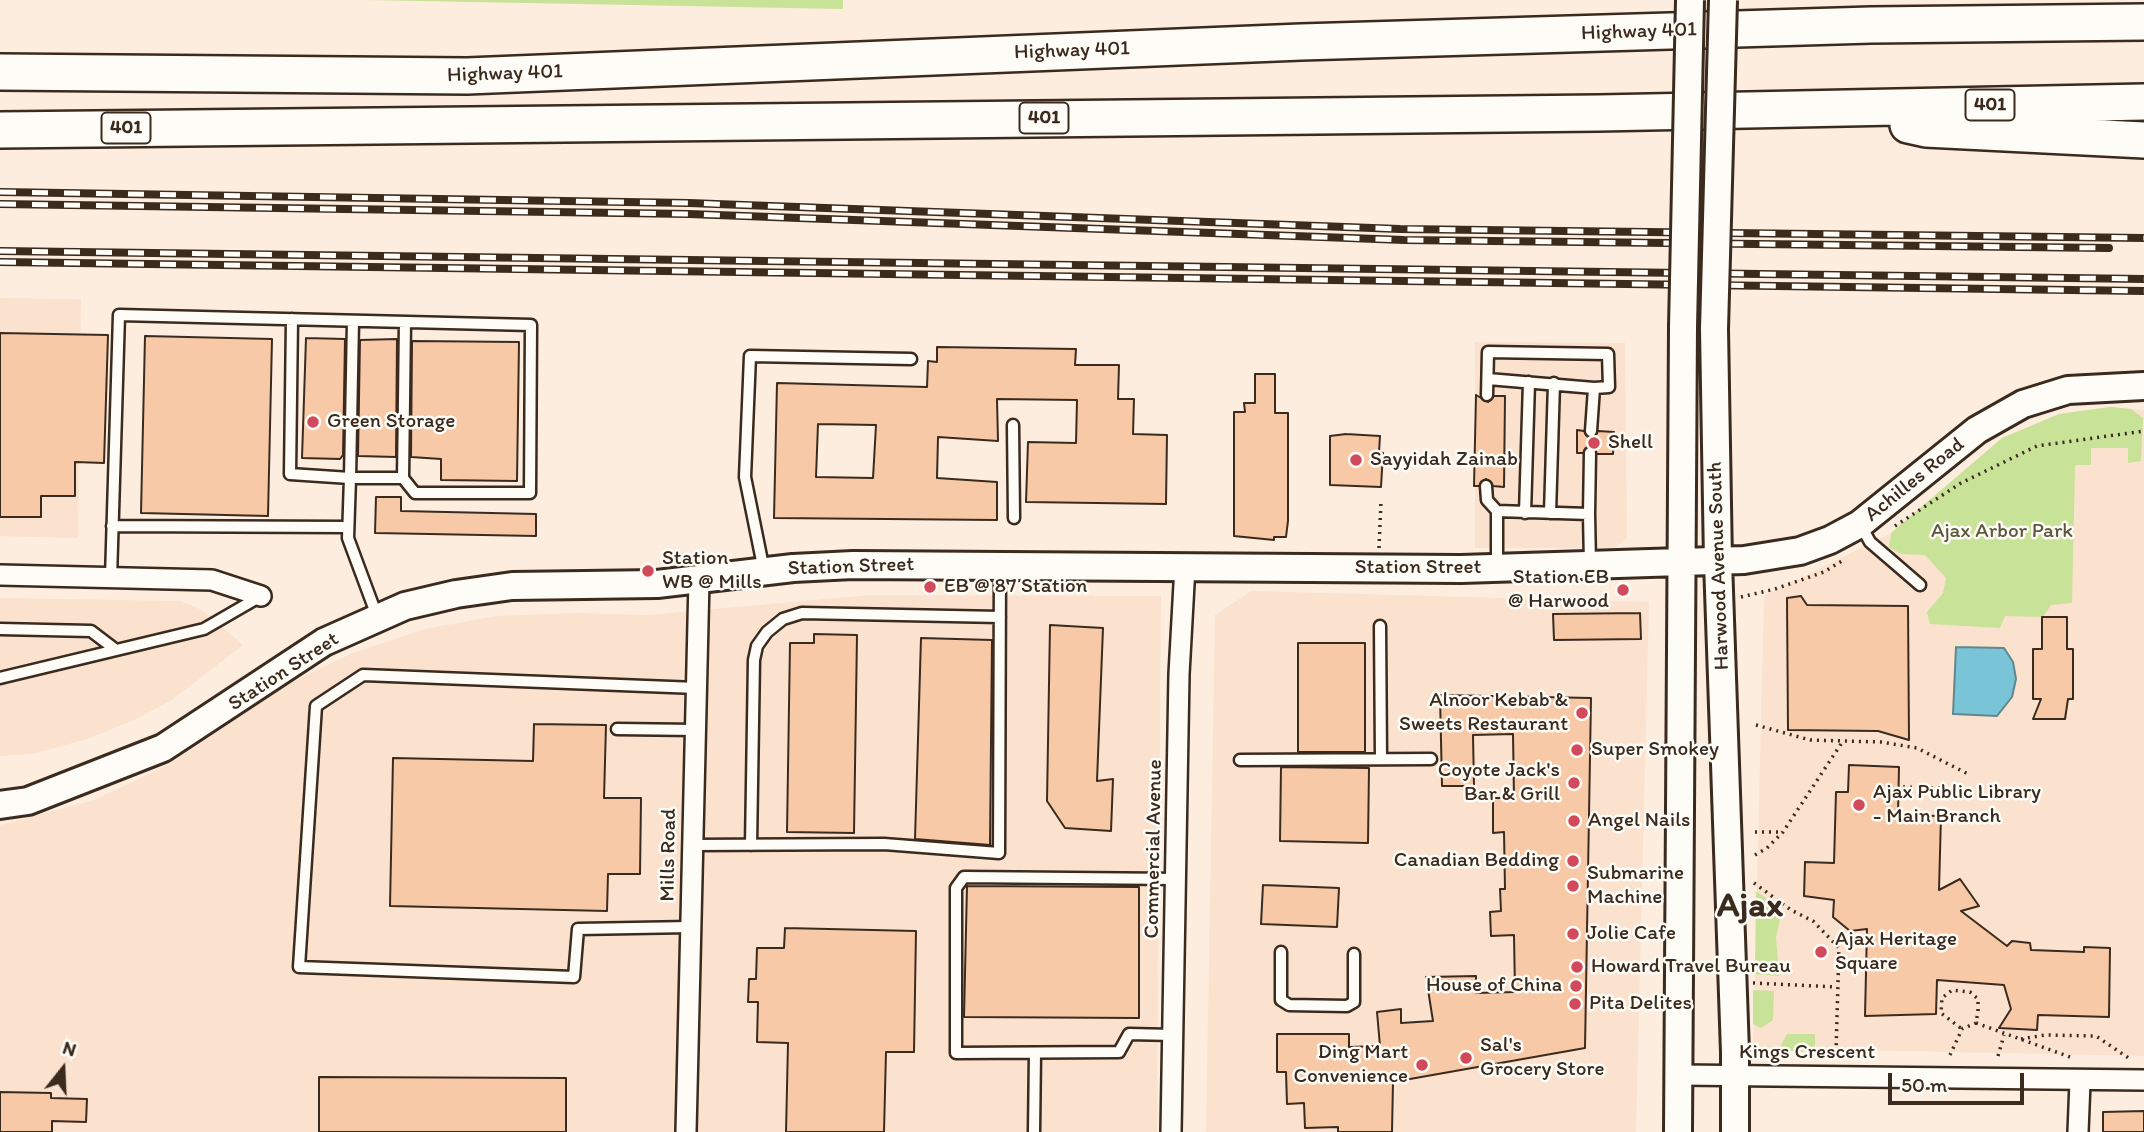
<!DOCTYPE html>
<style>
body{margin:0}
#map{position:relative;width:2144px;height:1132px;overflow:hidden;background:#fceddf;font-family:Itim,sans-serif}
canvas{display:block}
.north{position:absolute;left:28px;top:1034px;width:70px;height:70px;-webkit-text-stroke:5px #fdfcf7;paint-order:stroke;rotate:18deg;font-size:19px;font-weight:700;line-height:28px;text-align:center;color:#3b2a1e}
.north::after{content:'';display:block;margin:auto;width:24px;height:32px;background:#3b2a1e;clip-path:polygon(50% 0,100% 100%,50% 72%,0 100%)}
.scale{position:absolute;left:1888px;top:1073px;width:136px;height:32px;box-sizing:border-box;border:4px solid #3b2a1e;border-top:0;padding-left:9px;font-size:21px;line-height:24px;white-space:nowrap;color:#3b2a1e;-webkit-text-stroke:5px #fdfcf7;paint-order:stroke}
</style>
<div id="map">
<canvas width="2144" height="1132"></canvas>
<div class="north">N</div>
<div class="scale">50 m</div>
</div>
<script>
const g = document.querySelector('canvas').getContext('2d');
g.lineJoin = 'round';
function fill(path, color) {
  g.fillStyle = color;
  g.fill(path, 'evenodd');
}
function shape(rows) {
  const path = new Path2D();
  for (const r of rows) {
    path.moveTo(r[0], r[1]);
    for (let i = 2; i < r.length; i += 2) path.lineTo(r[i], r[i + 1]);
  }
  return path;
}
function stroke(path, color, width, dash) {
  g.strokeStyle = color;
  g.lineWidth = width;
  g.lineCap = dash ? 'butt' : 'round';
  g.setLineDash(dash || []);
  g.stroke(path);
}
function drawText(font, color, halo, rows, align = 'center') {
  g.font = font + ' Itim,sans-serif';
  g.lineWidth = 5;
  g.setLineDash([]);
  g.textBaseline = 'middle';
  g.strokeStyle = halo;
  g.fillStyle = color;
  for (const [text, x, y, turn = 0] of rows) {
    g.save();
    g.translate(x, y);
    g.rotate((+turn || 0) * Math.PI / 180);
    g.textAlign = isNaN(turn) ? turn : align;
    if (halo) g.strokeText(text, 0, 0);
    g.fillText(text, 0, 0);
    g.restore();
  }
}
const built = shape([
 [0,298,81,299,78,538,0,536],
 [1475,342,1625,343,1627,538,1614,548,1475,548],
 [2110,407,2144,410,2144,1056,1753,1048,1764,596,1891,533,2002,438,2059,414],
 [1251,591,1649,602,1636,1132,1206,1132,1215,615],
 [869,595,1161,596,1157,1132,0,1132,0,825,94,800,168,765,290,683,355,652,425,629,496,616,578,613,647,615],
 [0,598,181,601,202,610,243,645,172,700,132,721,87,739,33,754,0,756]
]);
const green = shape([
 [368,0,843,0,843,9],
 [2110,407,2131,409,2143,418,2141,461,2128,463,2128,448,2091,448,2091,465,2075,465,2072,603,2051,605,2043,617,2005,616,2000,628,1930,624,1927,612,1943,593,1946,578,1925,555,1901,554,1889,547,1891,533,2002,438,2059,414],
 [1756,891,1782,910,1776,937,1779,976,1755,974],
 [1753,990,1774,991,1773,1020,1761,1028,1753,1024],
 [1787,1034,1815,1034,1815,1052,1787,1051,1781,1045]
]);
const water = shape([
 [1956,647,2004,648,2013,662,2016,679,2012,697,1997,716,1953,714,1956,647]
]);
const building = shape([
 [0,333,108,335,104,463,75,462,75,496,41,496,41,517,0,517,0,333],
 [145,336,272,339,268,516,141,513,145,336],
 [306,338,345,339,343,455,340,459,302,458,306,338],
 [397,339,396,457,358,456,360,340,397,339],
 [412,341,519,342,517,481,441,480,441,459,411,457,412,341],
 [937,347,1076,349,1075,365,1119,365,1118,399,1134,399,1133,434,1167,435,1166,504,1026,502,1028,442,1076,443,1077,400,997,399,998,441,938,437,937,478,997,482,997,520,774,518,777,383,927,387,928,361,937,362,937,347],
 [818,424,876,425,873,478,816,477,818,424],
 [1255,374,1275,374,1275,413,1288,413,1288,521,1286,537,1274,537,1274,540,1234,536,1234,412,1245,412,1244,403,1255,403,1255,374],
 [1476,395,1488,402,1494,396,1505,396,1504,487,1493,486,1486,479,1479,486,1474,486,1476,395],
 [1577,430,1584,431,1591,438,1598,431,1614,432,1613,454,1597,454,1591,446,1583,453,1577,453,1577,430],
 [1346,434,1380,436,1379,452,1383,453,1381,487,1330,485,1330,436,1346,434],
 [376,497,401,497,401,511,536,514,536,536,375,533,376,497],
 [1801,596,1807,605,1908,606,1909,740,1878,731,1788,730,1787,598,1801,596],
 [1640,613,1641,639,1554,640,1553,614,1640,613],
 [2042,617,2067,617,2067,649,2073,649,2073,699,2068,699,2065,719,2033,719,2041,699,2033,699,2033,649,2042,649,2042,617],
 [1050,625,1103,628,1097,781,1113,779,1111,831,1065,828,1047,801,1050,625],
 [814,634,857,635,854,833,787,832,790,643,814,643,814,634],
 [921,638,992,640,990,845,915,839,921,638],
 [1298,643,1365,643,1365,752,1298,752,1298,643],
 [1440,695,1591,698,1585,1048,1393,1082,1392,1132,1338,1132,1338,1127,1305,1128,1304,1103,1287,1104,1286,1072,1277,1072,1277,1034,1349,1034,1349,1047,1380,1046,1377,1012,1401,1009,1401,1023,1433,1021,1426,977,1476,976,1476,993,1515,992,1514,935,1491,936,1490,912,1501,911,1500,889,1505,889,1504,832,1493,833,1493,798,1514,798,1513,734,1473,735,1474,786,1442,786,1440,695],
 [534,724,606,725,604,798,641,798,640,874,608,874,607,911,390,906,393,758,533,761,534,724],
 [1849,765,1899,767,1898,815,1941,816,1939,890,1960,879,1979,906,1961,911,2007,946,2012,941,2030,943,2031,950,2084,952,2084,947,2110,948,2109,1017,2038,1015,2037,1030,1999,1028,2011,1009,2004,985,1937,980,1936,1014,1865,1016,1867,929,1850,931,1833,917,1834,900,1804,896,1805,862,1834,863,1836,792,1848,792,1849,765],
 [1281,767,1369,768,1368,843,1280,841,1281,767],
 [1263,885,1339,888,1337,927,1261,924,1263,885],
 [967,886,1139,887,1139,1018,964,1017,967,886],
 [785,928,916,931,914,1052,886,1052,884,1132,786,1132,788,1043,757,1042,758,1002,748,1002,749,979,756,979,757,948,784,948,785,928],
 [319,1077,566,1078,566,1132,319,1132,319,1077],
 [0,1092,51,1093,51,1098,87,1099,86,1122,52,1121,52,1132,0,1132,0,1092],
 [2144,1111,2144,1132,2103,1132,2103,1112,2144,1111]
]);
const path = shape([
 [1895,526,1961,483,2037,446,2144,431],
 [1379,548,1381,501],
 [1741,597,1775,589,1824,572,1845,559],
 [1756,725,1810,740,1881,742,1917,748,1970,775],
 [1903,787,1971,789],
 [1755,832,1781,832],
 [1755,855,1767,848,1783,832,1843,741],
 [1754,883,1791,910,1813,921,1839,948,1836,1053],
 [1753,983,1837,987],
 [1976,1023,2070,1057],
 [2021,1039,2045,1035,2096,1036,2130,1059],
 [1950,1055,1962,1029,1976,1023,1978,1011,1978,999,1970,992,1952,990,1942,998,1941,1013,1962,1029],
 [1998,1056,2004,1035]
]);
const lane = shape([
 [292,319,290,474,350,478,353,321],
 [1488,379,1594,388],
 [1487,395,1488,352,1608,354,1609,387,1594,388,1591,431],
 [1013,425,1014,518],
 [403,478,405,322],
 [1486,486,1487,500,1497,511],
 [1525,513,1529,382],
 [1550,513,1554,383],
 [1589,514,1590,453],
 [1860,524,1870,542,1920,585],
 [112,526,348,527],
 [1497,565,1497,511,1589,514,1590,564],
 [764,571,745,477,750,356,911,359],
 [111,578,119,315,531,325,530,493,415,493,403,478,350,478,348,538,377,616],
 [1380,626,1381,759],
 [0,629,91,631,116,650],
 [0,678,204,629,261,596],
 [617,729,696,730],
 [1240,760,1431,759],
 [692,845,884,844,999,853,1000,566],
 [751,845,754,660,757,646,767,632,783,619,802,613,1000,617],
 [690,927,578,929,574,977,299,967,316,706,363,675,697,688],
 [1281,952,1281,1000,1289,1005,1347,1006,1354,1002,1354,954],
 [1173,1035,1129,1034,1119,1052,956,1053,956,888,964,877,1176,879],
 [1034,1132,1035,1053]
]);
const street = shape([
 [0,575,212,580,261,596],
 [1680,1075,2144,1080],
 [686,1132,699,580],
 [1171,1132,1179,674,1185,566],
 [2078,1132,2080,1082]
]);
const secondary = shape([
 [1714,329,1718,562,1735,1052,1735,1132],
 [0,805,28,801,163,748,324,642,405,606,456,594,512,586,657,584,793,568,853,565,1461,569,1744,560,1800,551,1830,540,1860,524,1977,430,2023,404,2068,390,2144,386],
 [1678,1132,1683,327]
]);
const highway = shape([
 [0,72,467,76,1301,42,1871,25,2144,22],
 [1908,125,1926,129,2144,140],
 [0,130,1599,113,2144,102]
]);
const rail = shape([
 [0,192,689,203,1400,229,2144,238],
 [0,204,689,214,1404,240,2109,248],
 [0,251,2144,279],
 [0,262,2144,291]
]);
const secondaryBridge = shape([
 [1683,327,1690,0],
 [1714,329,1723,0]
]);
const markers = [
 [313,422,7,"#d1495b"],
 [1594,443,7,"#d1495b"],
 [1356,460,7,"#d1495b"],
 [648,571,7,"#d1495b"],
 [930,587,7,"#d1495b"],
 [1623,590,7,"#d1495b"],
 [1582,713,7,"#d1495b"],
 [1577,750,7,"#d1495b"],
 [1574,783,7,"#d1495b"],
 [1859,805,7,"#d1495b"],
 [1574,821,7,"#d1495b"],
 [1573,861,7,"#d1495b"],
 [1573,886,7,"#d1495b"],
 [1573,934,7,"#d1495b"],
 [1821,952,7,"#d1495b"],
 [1577,967,7,"#d1495b"],
 [1576,986,7,"#d1495b"],
 [1575,1004,7,"#d1495b"],
 [1466,1058,7,"#d1495b"],
 [1422,1065,7,"#d1495b"]
];
const shields = [
 [1990,105,49],
 [1044,118,49],
 [126,128,49]
];
const shieldNames = [
 ["401",1990,105],
 ["401",1044,118],
 ["401",126,128]
];
const streetNames = [
 ["Highway 401",1639,32,-2],
 ["Highway 401",1072,51,-2],
 ["Highway 401",505,74,-2],
 ["Achilles Road",1915,480,-39],
 ["Harwood Avenue South",1719,566,-92],
 ["Station Street",851,567,-2],
 ["Station Street",1418,568],
 ["Station Street",284,672,-33],
 ["Commercial Avenue",1154,849,-89],
 ["Mills Road",669,855,-89],
 ["Kings Crescent",1807,1053]
];
const poiNames = [
 ["Green Storage",327,422],
 ["Shell",1608,443],
 ["Sayyidah Zainab",1370,460],
 ["Station",662,559],
 ["WB @ Mills",662,583],
 ["Station EB",1609,578,"right"],
 ["@ Harwood",1609,602,"right"],
 ["EB @ 87 Station",944,587],
 ["Alnoor Kebab &",1568,701,"right"],
 ["Sweets Restaurant",1568,725,"right"],
 ["Super Smokey",1591,750],
 ["Coyote Jack's",1560,771,"right"],
 ["Bar & Grill",1560,795,"right"],
 ["Ajax Public Library",1873,793],
 ["- Main Branch",1873,817],
 ["Angel Nails",1588,821],
 ["Canadian Bedding",1559,861,"right"],
 ["Submarine",1587,874],
 ["Machine",1587,898],
 ["Jolie Cafe",1587,934],
 ["Ajax Heritage",1835,940],
 ["Square",1835,964],
 ["Howard Travel Bureau",1591,967],
 ["House of China",1562,986,"right"],
 ["Pita Delites",1589,1004],
 ["Sal's",1480,1046],
 ["Grocery Store",1480,1070],
 ["Ding Mart",1408,1053,"right"],
 ["Convenience",1408,1077,"right"]
];
const parkNames = [
 ["Ajax Arbor Park",2002,532]
];
const townNames = [
 ["Ajax",1750,907]
];
fill(built, '#fbe2ce');
fill(green, '#c8e298');
fill(water, '#79c5d7');
stroke(water, '#60878d', 2);
fill(building, '#f8c9a7');
stroke(building, '#3b2a1e', 2);
stroke(lane, '#3b2a1e', 15);
stroke(street, '#3b2a1e', 24);
stroke(secondary, '#3b2a1e', 32);
stroke(highway, '#3b2a1e', 40);
stroke(path, '#3b2a1e', 3.5, [2, 5]);
stroke(lane, '#fdfcf7', 10);
stroke(street, '#fdfcf7', 19);
stroke(secondary, '#fdfcf7', 26);
stroke(highway, '#fdfcf7', 35);
stroke(rail, '#3b2a1e', 8);
stroke(rail, '#fdfcf7', 5, [16]);
stroke(secondaryBridge, '#3b2a1e', 32, []);
stroke(secondaryBridge, '#fdfcf7', 26);
for (const [x, y, r, color] of markers) {
  const dot = new Path2D();
  dot.arc(x, y, r, 0, 2 * Math.PI);
  g.fillStyle = color;
  g.fill(dot);
  stroke(dot, '#fdfcf7', 2.5);
}
for (const [x, y, w] of shields) {
  const box = new Path2D();
  box.roundRect(x - w / 2, y - 15.5, w, 31, 5);
  g.fillStyle = '#fdfcf7';
  g.fill(box);
  stroke(box, '#3b2a1e', 2);
}
drawText('bold 19px', '#3b2a1e', null, shieldNames);
drawText('21px', '#3b2a1e', '#fdfcf7', streetNames);
drawText('21px', '#3b2a1e', '#fdfcf7', poiNames, 'left');
drawText('21px', '#5e583c', '#fdfcf7', parkNames);
drawText('bold 35px', '#3b2a1e', '#fdfcf7', townNames);
</script>
